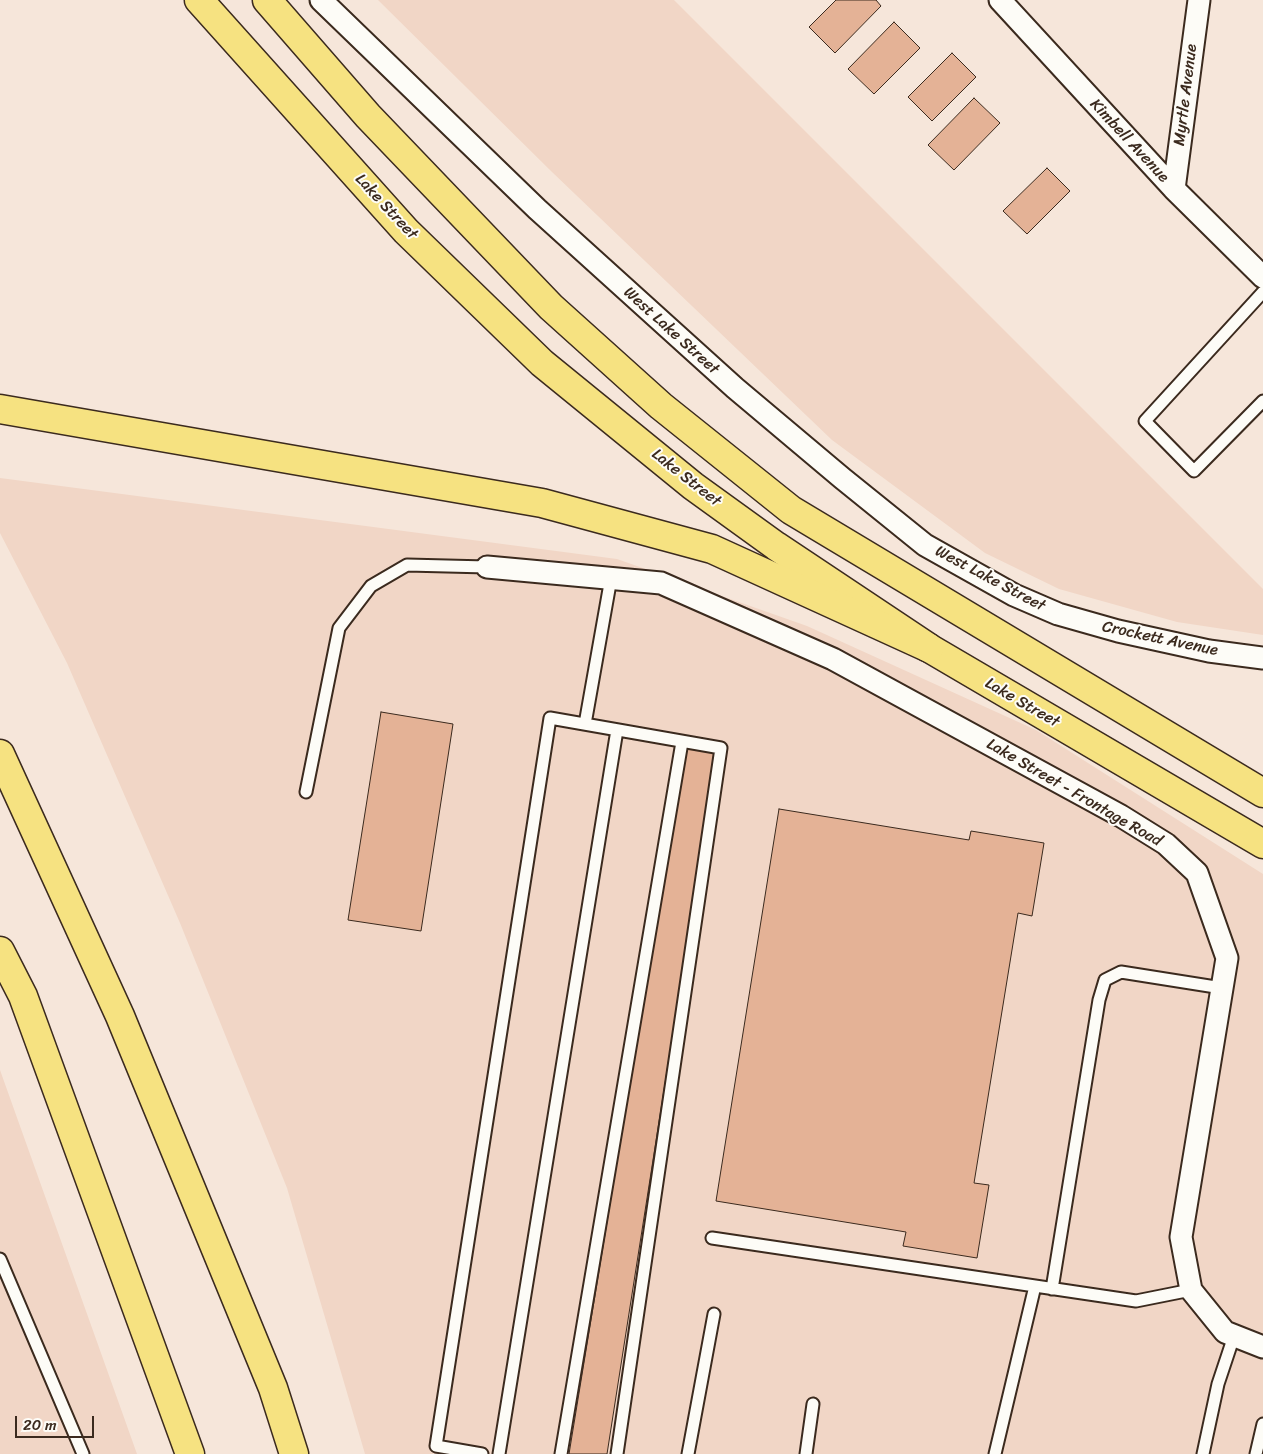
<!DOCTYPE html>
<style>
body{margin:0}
#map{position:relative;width:1263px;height:1454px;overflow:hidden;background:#f6e6da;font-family:Sriracha,sans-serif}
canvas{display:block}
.scale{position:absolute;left:15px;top:1416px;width:79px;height:22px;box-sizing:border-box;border:2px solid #3b2a1e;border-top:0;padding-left:6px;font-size:15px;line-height:18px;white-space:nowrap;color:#3b2a1e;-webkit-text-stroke:4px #fdfcf7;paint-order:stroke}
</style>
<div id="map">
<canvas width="1263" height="1454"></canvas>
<div class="scale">20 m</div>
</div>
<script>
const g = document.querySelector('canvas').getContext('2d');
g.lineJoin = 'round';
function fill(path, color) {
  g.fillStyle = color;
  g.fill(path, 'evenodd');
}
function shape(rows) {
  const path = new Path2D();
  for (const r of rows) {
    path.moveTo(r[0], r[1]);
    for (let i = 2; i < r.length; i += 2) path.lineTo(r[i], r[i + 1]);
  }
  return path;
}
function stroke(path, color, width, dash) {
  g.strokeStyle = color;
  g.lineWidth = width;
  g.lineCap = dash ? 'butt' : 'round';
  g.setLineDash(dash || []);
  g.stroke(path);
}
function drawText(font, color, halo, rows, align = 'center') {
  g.font = font + ' Sriracha,sans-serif';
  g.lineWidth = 4;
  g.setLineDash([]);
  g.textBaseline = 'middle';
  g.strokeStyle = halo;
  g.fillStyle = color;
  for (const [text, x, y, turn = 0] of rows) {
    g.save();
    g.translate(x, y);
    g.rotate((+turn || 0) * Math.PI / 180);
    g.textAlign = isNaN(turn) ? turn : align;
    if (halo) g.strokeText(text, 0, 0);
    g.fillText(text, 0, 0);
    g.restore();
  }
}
const built = shape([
 [378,0,674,0,1263,589,1263,635,1177,622,1059,589,985,553,832,440,552,172],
 [0,478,617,559,807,626,1036,730,1263,874,1263,1454,365,1454,287,1188,180,923,67,663,0,533],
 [0,1070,137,1454,0,1454]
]);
const building = shape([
 [836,0,876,0,881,6,835,53,809,27,836,0],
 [894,22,920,48,874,94,848,69,894,22],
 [952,53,976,77,932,121,908,97,952,53],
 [974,98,1000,123,954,170,928,145,974,98],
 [1047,168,1070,191,1027,234,1003,211,1047,168],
 [381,712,453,724,421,931,348,920,381,712],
 [685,746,717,751,607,1454,569,1454,685,746],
 [779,809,969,840,971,831,1044,843,1032,916,1018,913,974,1183,989,1185,977,1258,903,1246,906,1232,716,1201,779,809]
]);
const service = shape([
 [1263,292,1145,421,1194,471,1263,401],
 [585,724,611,578],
 [306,792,339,628,371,586,407,565,487,567],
 [712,1238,1136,1301,1191,1290],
 [0,1259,83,1454],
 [1052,1289,1099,1000,1105,980,1121,972,1222,988],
 [482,1454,436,1446,550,718,721,748,617,1454],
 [499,1454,617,730],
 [561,1454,682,742],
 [688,1454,714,1314],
 [806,1454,813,1404],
 [995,1454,1035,1286],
 [1203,1454,1218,1384,1234,1336],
 [1256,1454,1263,1424]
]);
const minor = shape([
 [321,0,537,209,735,388,842,478,925,545,1014,595,1058,614,1118,631,1209,651,1263,658],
 [1000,0,1174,189,1263,277],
 [1174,189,1199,0],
 [487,567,661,583,833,659,1121,816,1166,844,1197,873,1227,958,1181,1237,1191,1290,1225,1332,1263,1347]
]);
const primary = shape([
 [199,0,406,231,542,363,693,486,776,546,929,648,1263,844],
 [267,0,368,116,551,307,661,406,791,510,1263,793]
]);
const motorway = shape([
 [0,409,542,503,712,549,929,648],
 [0,754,120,1016,273,1388,294,1454],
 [0,951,23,996,190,1454]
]);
const streetNames = [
 ["Myrtle Avenue",1186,95,-83],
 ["Kimbell Avenue",1129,141,47],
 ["Lake Street",386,207,47],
 ["West Lake Street",671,331,42],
 ["Lake Street",686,478,38],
 ["West Lake Street",990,579,28],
 ["Crockett Avenue",1160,639,12],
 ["Lake Street",1022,703,30],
 ["Lake Street - Frontage Road",1074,793,30]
];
fill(built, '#f1d6c6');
fill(building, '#e4b296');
stroke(building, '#3b2a1e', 1);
stroke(service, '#3b2a1e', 15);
stroke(minor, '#3b2a1e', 25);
stroke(primary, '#3b2a1e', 31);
stroke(motorway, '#3b2a1e', 31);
stroke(service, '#fdfcf7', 11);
stroke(minor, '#fdfcf7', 21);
stroke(primary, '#f6e281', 28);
stroke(motorway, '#f6e281', 28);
drawText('16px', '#3b2a1e', '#fdfcf7', streetNames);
</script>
